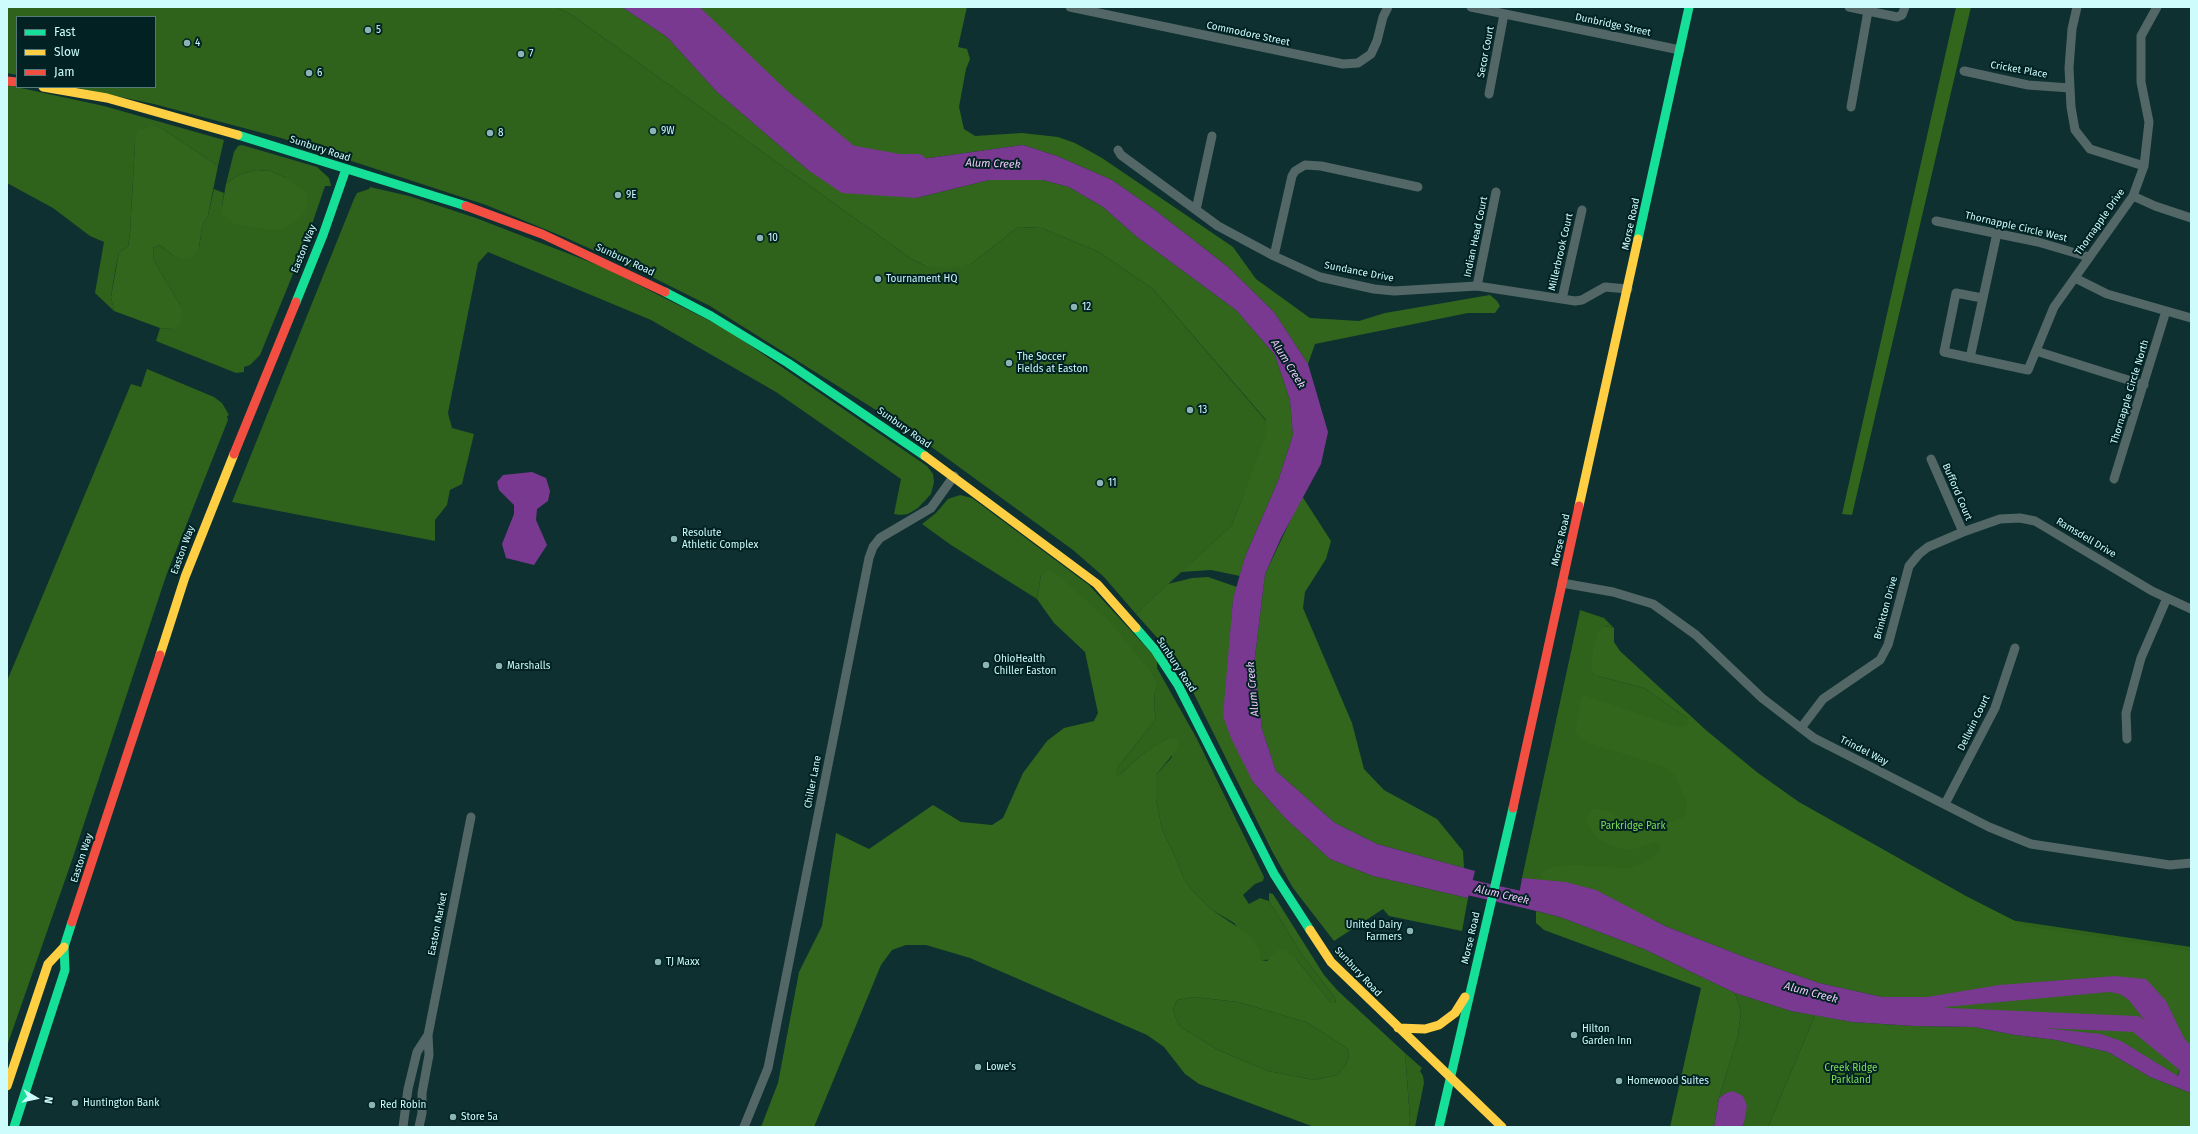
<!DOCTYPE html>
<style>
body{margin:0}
#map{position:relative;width:2198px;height:1134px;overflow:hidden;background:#0e3030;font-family:"Fira Sans",sans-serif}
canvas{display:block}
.frame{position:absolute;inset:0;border:8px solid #cefcfd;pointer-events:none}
.legend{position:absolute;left:16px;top:16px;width:140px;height:72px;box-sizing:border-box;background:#012122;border:1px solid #53797a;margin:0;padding:5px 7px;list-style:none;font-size:12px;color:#cefcfd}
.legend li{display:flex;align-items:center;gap:8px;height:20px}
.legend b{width:20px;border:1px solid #53797a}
.north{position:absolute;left:16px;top:1078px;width:40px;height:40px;-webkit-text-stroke:3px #012122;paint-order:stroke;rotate:99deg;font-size:11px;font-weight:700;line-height:16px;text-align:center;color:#cefcfd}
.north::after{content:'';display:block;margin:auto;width:14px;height:18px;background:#cefcfd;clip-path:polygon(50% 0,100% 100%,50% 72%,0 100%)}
</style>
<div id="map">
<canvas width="2198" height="1134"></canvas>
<div class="frame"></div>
<ul class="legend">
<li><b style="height:5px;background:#16e098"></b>Fast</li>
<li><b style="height:5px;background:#ffcf43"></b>Slow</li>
<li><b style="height:5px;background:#f24e42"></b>Jam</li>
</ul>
<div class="north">N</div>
</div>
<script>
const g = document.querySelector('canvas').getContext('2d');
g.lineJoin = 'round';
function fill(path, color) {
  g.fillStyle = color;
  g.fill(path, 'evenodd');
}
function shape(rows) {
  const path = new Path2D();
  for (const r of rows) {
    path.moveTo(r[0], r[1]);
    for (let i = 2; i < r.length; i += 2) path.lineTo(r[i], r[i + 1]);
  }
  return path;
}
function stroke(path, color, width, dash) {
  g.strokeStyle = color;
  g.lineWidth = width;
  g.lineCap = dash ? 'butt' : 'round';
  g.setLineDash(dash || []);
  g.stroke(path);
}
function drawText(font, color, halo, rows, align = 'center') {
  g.font = font + ' "Fira Sans",sans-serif';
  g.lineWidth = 4;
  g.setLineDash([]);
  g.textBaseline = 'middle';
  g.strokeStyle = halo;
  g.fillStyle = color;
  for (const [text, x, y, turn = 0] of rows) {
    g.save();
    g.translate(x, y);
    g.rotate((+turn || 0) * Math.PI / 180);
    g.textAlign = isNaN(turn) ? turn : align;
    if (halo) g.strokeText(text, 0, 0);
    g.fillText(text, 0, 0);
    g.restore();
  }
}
const green = shape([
 [7,7,556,7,572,15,913,260,926,266,971,264,1018,227,1042,228,1099,252,1153,289,1274,430,1265,440,1232,525,1136,614,1104,577,1073,550,911,432,710,306,646,274,564,237,486,205,281,138,154,104,73,87,155,87,155,17,17,17,17,75,7,73],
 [7,85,104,106,224,140,218,166,161,128,135,143,130,233,128,247,119,252,115,272,111,297,114,311,95,293,104,242,90,236,53,208,7,183],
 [242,145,317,167,329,178,331,186,325,186,306,242,260,355,250,365,244,367,244,372,236,373,156,341,160,328,172,329,181,306,154,261,153,248,160,245,174,256,199,248,202,226,208,215,214,189,224,193,222,206,286,178,270,171,256,170,238,175,226,184,234,152,238,146],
 [370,187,409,196,476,218,603,267,726,329,927,466,933,474,934,482,931,494,918,508,908,514,901,515,894,514,901,479,776,392,651,320,488,252,478,263,448,413,452,428,474,434,462,484,450,490,447,505,435,520,435,541,232,502,354,199,357,193,369,189],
 [147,369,214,397,222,403,229,415,227,416,228,420,166,576,71,863,7,1046,7,681,131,384,141,387],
 [960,495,972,498,1089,585,1157,659,1157,668,1197,739,1264,877,1263,881,1255,884,1243,895,1249,904,1260,898,1269,901,1301,953,1335,998,1336,1003,1331,1003,1296,959,1261,960,1234,923,1212,910,1192,890,1184,879,1178,863,1162,829,1156,800,1156,775,1172,757,1168,738,1140,756,1122,773,1114,778,1118,767,1156,719,1154,707,1155,691,1158,687,1041,575,1037,599,951,545,922,524,936,513,948,499],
 [1580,610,1604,618,1614,628,1604,626,1598,676,1644,688,1687,718,1776,885,2191,947,2191,1069,1955,1017,1522,878],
 [1735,993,1791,1011,1815,1015,1768,1127,1742,1127,1744,1123,1726,1093,1719,1098,1738,1035,1741,1012],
 [1194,997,1238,1002,1306,1022,1347,1048,1349,1056,1345,1066,1337,1075,1314,1080,1268,1071,1218,1050,1179,1026,1173,1010,1177,1000],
 [1405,1053,1422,1068,1420,1071,1423,1076,1424,1083,1415,1127,1409,1127,1410,1119]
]);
const forest = shape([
 [556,7,622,7,667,37,717,92,808,170,916,198,989,180,1043,180,1069,187,1103,207,1137,237,1236,310,1275,355,1290,400,1293,435,1278,481,1245,557,1240,576,1211,570,1181,572,1232,525,1266,435,1266,420,1153,289,1099,252,1042,228,1018,227,971,264,948,268,926,266,913,260,572,15],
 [677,7,967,7,958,47,967,49,970,59,966,69,959,107,964,129,975,136,1022,133,1058,137,1075,143,1102,158,1233,247,1256,279,1310,318,1359,321,1385,313,1490,295,1497,301,1500,306,1495,313,1468,313,1315,344,1308,364,1274,312,1228,267,1155,210,1112,180,1057,156,1023,145,900,162,850,153],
 [1956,7,1971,7,1852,515,1842,514],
 [151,126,161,128,218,166,208,215,202,226,199,248,194,257,184,259,174,256,160,245,153,248,154,261,181,306,183,316,179,325,172,329,160,328,114,311,111,297,119,252,128,247,130,233,135,143,138,131],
 [256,170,270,171,286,178,306,192,308,202,305,212,297,220,282,229,264,229,234,224,222,214,222,206,226,184,238,175],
 [1302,496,1331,541,1326,559,1305,592,1303,608,1352,723,1364,769,1384,790,1437,819,1463,851,1464,868,1377,844,1335,823,1276,771,1262,729,1254,665,1265,574],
 [1050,570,1058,575,1110,622,1150,671,1158,687,1155,691,1154,707,1156,719,1118,767,1115,777,1122,773,1140,756,1155,746,1168,738,1178,738,1178,748,1156,775,1156,800,1162,829,1178,863,1184,879,1192,890,1212,910,1251,936,1260,951,1261,960,1267,961,1277,950,1286,951,1296,959,1331,1003,1336,1003,1335,998,1301,953,1269,901,1269,893,1273,894,1324,975,1338,991,1405,1053,1410,1119,1409,1127,1314,1127,1199,1084,1185,1074,1164,1047,1147,1035,970,958,926,945,906,945,892,950,881,965,814,1127,761,1127,778,1083,799,972,822,926,836,833,869,849,933,805,961,822,992,825,1003,818,1023,773,1047,741,1064,728,1094,721,1098,713,1085,652,1054,623,1037,599,1041,575],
 [1194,997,1238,1002,1306,1022,1347,1048,1349,1056,1345,1066,1337,1075,1314,1080,1268,1071,1218,1050,1179,1026,1173,1010,1177,1000],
 [1208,577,1237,587,1233,599,1229,654,1253,782,1286,819,1330,859,1373,876,1468,898,1462,931,1389,916,1383,909,1334,941,1293,888,1273,853,1191,688,1169,651,1136,614,1168,584,1192,578],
 [1604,626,1614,628,1614,642,1620,651,1707,731,1758,773,1799,802,1966,896,2025,926,2191,951,2191,1046,2184,1038,2166,1001,2115,976,1999,985,1927,997,1882,997,1819,983,1747,958,1665,926,1596,890,1566,882,1543,880,1540,873,1554,866,1575,865,1626,868,1644,863,1661,851,1661,845,1656,842,1632,850,1614,847,1597,838,1585,821,1593,808,1608,811,1639,827,1648,829,1682,818,1686,813,1687,803,1675,775,1664,767,1589,743,1575,733,1581,699,1584,695,1679,727,1685,727,1688,723,1687,718,1644,688,1598,676,1592,671,1591,660,1597,633],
 [1536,911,1560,917,1644,949,1735,993,1741,1012,1738,1035,1719,1098,1714,1127,1670,1127,1701,988,1544,930,1536,923],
 [2109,992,2120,994,2129,1000,2148,1025,2164,1054,2180,1070,2177,1076,2121,1041,2101,1034,1949,1018,1945,1013,1946,1007],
 [1815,1015,1852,1022,1914,1026,1974,1027,2015,1035,2056,1040,2108,1052,2150,1077,2191,1093,2191,1127,1768,1127]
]);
const water = shape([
 [622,7,677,7,704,21,782,97,850,153,900,162,1023,145,1057,156,1112,180,1155,210,1228,267,1274,312,1308,364,1328,432,1321,464,1281,538,1265,574,1254,665,1262,729,1276,771,1335,823,1377,844,1475,871,1468,898,1373,876,1330,859,1286,819,1253,782,1231,738,1223,716,1233,599,1245,557,1278,481,1293,435,1290,400,1275,355,1236,310,1137,237,1103,207,1069,187,1043,180,989,180,916,198,842,193,808,170,717,92,667,37],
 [532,472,546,478,550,491,548,501,537,509,536,520,547,545,534,565,506,558,502,544,514,514,514,505,499,490,497,482,503,475],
 [1522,878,1566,882,1596,890,1665,926,1747,958,1819,983,1882,997,1927,997,1999,985,2115,976,2146,979,2166,1001,2184,1038,2191,1046,2191,1093,2150,1077,2108,1052,2056,1040,2015,1035,1974,1027,1914,1026,1852,1022,1791,1011,1735,993,1644,949,1560,917,1517,906],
 [2109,992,2120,994,2129,1000,2148,1025,2164,1054,2180,1070,2178,1076,2121,1041,2101,1034,1950,1018,1945,1013,1946,1007],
 [1733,1091,1743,1096,1747,1106,1744,1123,1742,1127,1714,1127,1719,1098,1726,1093]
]);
const river = shape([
 [688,7,782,97,850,153,900,162,918,162],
 [1450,883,1538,903],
 [1926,1015,2136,1024,2191,1069]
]);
const street = shape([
 [1070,7,1343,64,1358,63,1371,54,1377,41,1383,17,1388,7],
 [1471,7,1680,50],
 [1849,7,1897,17,1902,15,1905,7],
 [2077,7,2072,29,2069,68,2071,107,2075,130,2090,149,2144,166],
 [1964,71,2028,85,2070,88],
 [1489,94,1504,14],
 [1851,107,1868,11],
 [1118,150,1121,155,1218,226,1274,256,1320,277,1374,289,1394,291,1477,286,1575,301,1582,300,1605,287,1628,289],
 [2133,196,2155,206,2191,218],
 [1196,210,1212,136],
 [1936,221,2038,242,2089,257],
 [1274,256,1292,176,1295,171,1305,165,1321,166,1418,187],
 [2075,278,2107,294,2191,318],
 [1477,286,1496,192],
 [1982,298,1956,293,1944,352,2028,370,2054,307,2133,196,2144,166,2149,122,2141,82,2141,36,2157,7],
 [1562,299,1582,210],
 [2036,351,2144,385],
 [1970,358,1997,233],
 [1931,459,1963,532],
 [2114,479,2166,311],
 [1562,583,1613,592,1653,604,1696,635,1762,698,1814,738,1989,827,2031,844,2170,865,2191,863],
 [1801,728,1823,699,1880,660,1888,645,1909,566,1919,554,1928,547,1963,532,2000,519,2020,518,2035,521,2152,591,2191,609],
 [2127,739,2126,713,2141,658,2167,598],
 [1945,804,1995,708,2015,648],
 [403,1127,408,1089,417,1052,428,1035],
 [419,1127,422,1113,422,1093,429,1055,428,1035,471,817],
 [744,1127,768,1068,869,558,873,547,880,538,931,508,954,476]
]);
const fast = shape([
 [238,135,466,206],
 [1638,239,1689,7],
 [665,292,711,316,788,363,925,456],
 [296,302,323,235,346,169],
 [1136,628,1155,650,1178,685,1274,874,1310,930],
 [14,1127,65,970,64,947,72,922],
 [1439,1127,1513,808]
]);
const slow = shape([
 [43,87,107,98,238,135],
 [925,456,1097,584,1136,628],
 [1579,506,1638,239],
 [160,655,185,577,234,454],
 [1310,930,1331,962,1502,1127],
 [1398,1028,1425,1029,1439,1025,1455,1013,1465,997],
 [7,1086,48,964,64,947]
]);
const jam = shape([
 [7,81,17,82],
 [466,206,542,234,665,292],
 [234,454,296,302],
 [1513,808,1579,506],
 [72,922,160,655]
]);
const markers = [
 [368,30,4,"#8bb5b5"],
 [187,43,4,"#8bb5b5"],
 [521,54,4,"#8bb5b5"],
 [309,73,4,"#8bb5b5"],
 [653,131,4,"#8bb5b5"],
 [490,133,4,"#8bb5b5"],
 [618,195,4,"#8bb5b5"],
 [760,238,4,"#8bb5b5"],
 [878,279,4,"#8bb5b5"],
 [1074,307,4,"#8bb5b5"],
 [1009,363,4,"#8bb5b5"],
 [1190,410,4,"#8bb5b5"],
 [1100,483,4,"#8bb5b5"],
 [674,539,4,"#8bb5b5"],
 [986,665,4,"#8bb5b5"],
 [499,666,4,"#8bb5b5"],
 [1410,931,4,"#8bb5b5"],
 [658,962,4,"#8bb5b5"],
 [1574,1035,4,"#8bb5b5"],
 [978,1067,4,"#8bb5b5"],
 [1619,1081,4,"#8bb5b5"],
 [75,1103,4,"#8bb5b5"],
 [372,1105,4,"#8bb5b5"],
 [453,1117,4,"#8bb5b5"]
];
const streetNames = [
 ["Dunbridge Street",1613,25,12],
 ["Commodore Street",1248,34,12],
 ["Secor Court",1486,52,-79],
 ["Cricket Place",2019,70,10],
 ["Sunbury Road",320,149,18],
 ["Thornapple Drive",2100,222,-55],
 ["Morse Road",1631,224,-78],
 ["Thornapple Circle West",2016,227,13],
 ["Indian Head Court",1476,237,-78],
 ["Easton Way",304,249,-68],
 ["Millerbrook Court",1561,252,-77],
 ["Sunbury Road",625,260,25],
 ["Sundance Drive",1359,272,11],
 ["Thornapple Circle North",2130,392,-73],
 ["Sunbury Road",904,428,35],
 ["Bufford Court",1957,492,67],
 ["Ramsdell Drive",2086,538,31],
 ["Morse Road",1561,540,-77],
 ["Easton Way",183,550,-70],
 ["Brinkton Drive",1886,608,-75],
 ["Sunbury Road",1176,665,57],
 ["Dellwin Court",1974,723,-64],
 ["Trindel Way",1864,751,27],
 ["Chiller Lane",813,782,-79],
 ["Easton Way",82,858,-72],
 ["Easton Market",438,924,-79],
 ["Morse Road",1471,938,-77],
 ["Sunbury Road",1358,972,47]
];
const poiNames = [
 ["5",376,30],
 ["4",195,43],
 ["7",529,54],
 ["6",317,73],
 ["9W",661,131],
 ["8",498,133],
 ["9E",626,195],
 ["10",768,238],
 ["Tournament HQ",886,279],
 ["12",1082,307],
 ["The Soccer",1017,357],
 ["Fields at Easton",1017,369],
 ["13",1198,410],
 ["11",1108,483],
 ["Resolute",682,533],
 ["Athletic Complex",682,545],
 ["OhioHealth",994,659],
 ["Chiller Easton",994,671],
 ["Marshalls",507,666],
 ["United Dairy",1402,925,"right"],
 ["Farmers",1402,937,"right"],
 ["TJ Maxx",666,962],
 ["Hilton",1582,1029],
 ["Garden Inn",1582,1041],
 ["Lowe's",986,1067],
 ["Homewood Suites",1627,1081],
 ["Huntington Bank",83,1103],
 ["Red Robin",380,1105],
 ["Store 5a",461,1117]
];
const parkNames = [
 ["Parkridge Park",1633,826],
 ["Creek Ridge",1851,1068],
 ["Parkland",1851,1080]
];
const waterNames = [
 ["Alum Creek",993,164,2],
 ["Alum Creek",1288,364,58],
 ["Alum Creek",1253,689,-95],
 ["Alum Creek",1502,895,13],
 ["Alum Creek",1811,993,15]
];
fill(green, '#2f621a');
fill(forest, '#31661c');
fill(water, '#793991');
stroke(river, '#793991', 16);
stroke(street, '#546767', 9);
stroke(fast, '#16e098', 9);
stroke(slow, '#ffcf43', 9);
stroke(jam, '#f24e42', 9);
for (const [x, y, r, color] of markers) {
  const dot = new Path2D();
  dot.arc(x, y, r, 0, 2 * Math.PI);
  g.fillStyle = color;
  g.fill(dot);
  stroke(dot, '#012122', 1.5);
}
drawText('10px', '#cefcfd', '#012122', streetNames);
drawText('10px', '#cefcfd', '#012122', poiNames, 'left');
drawText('10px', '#81dd56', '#012122', parkNames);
drawText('italic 11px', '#ecc8f9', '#012122', waterNames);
</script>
